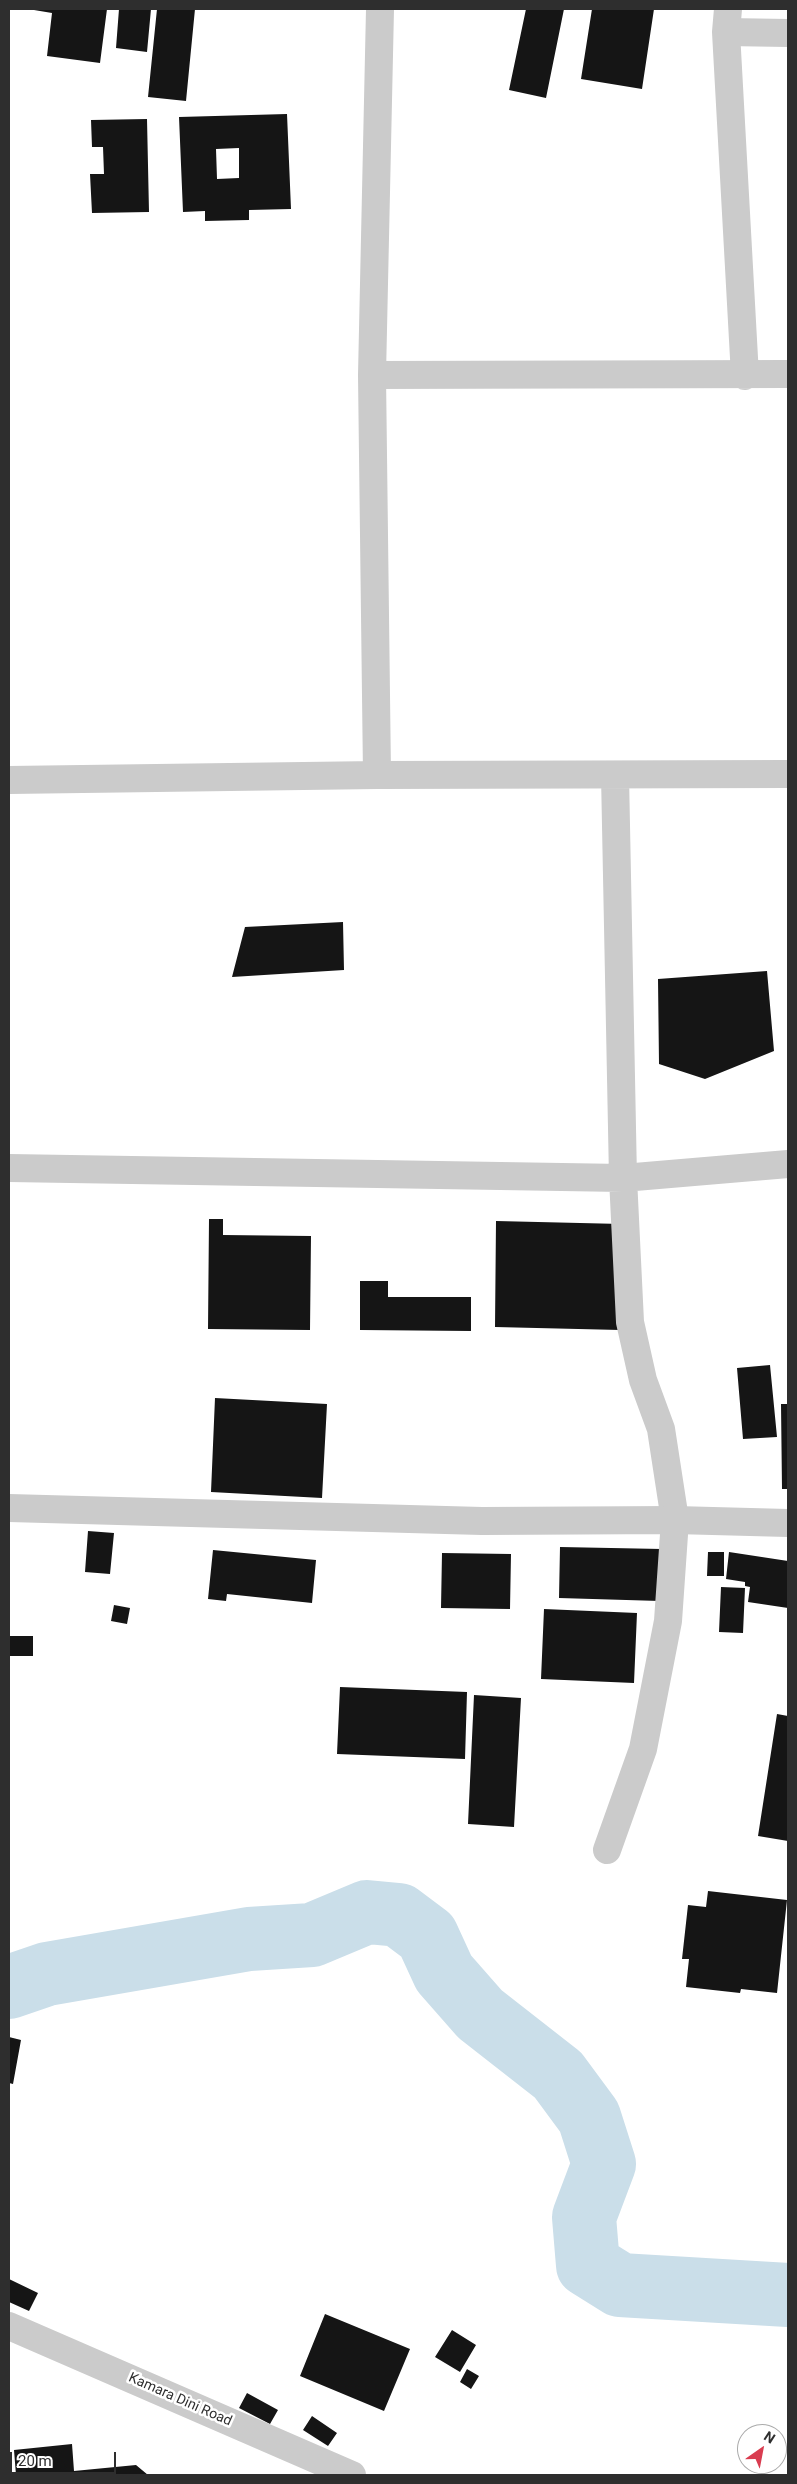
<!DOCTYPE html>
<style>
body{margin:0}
#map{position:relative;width:797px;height:2484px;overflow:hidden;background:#fff;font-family:Roboto,sans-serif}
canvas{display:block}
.frame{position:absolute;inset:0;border:10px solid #2e2e2e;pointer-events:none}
.north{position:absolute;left:737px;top:2424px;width:50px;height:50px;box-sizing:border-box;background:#fff;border:1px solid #ababab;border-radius:50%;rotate:33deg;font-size:14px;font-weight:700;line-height:20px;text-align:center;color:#2e2e2e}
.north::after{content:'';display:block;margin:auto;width:18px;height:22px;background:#d93c50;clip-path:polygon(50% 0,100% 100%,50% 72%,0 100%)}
.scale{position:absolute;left:10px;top:2452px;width:106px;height:22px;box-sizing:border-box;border:2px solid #2e2e2e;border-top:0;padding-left:6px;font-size:15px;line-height:18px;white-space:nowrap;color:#2e2e2e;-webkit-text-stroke:4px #fff;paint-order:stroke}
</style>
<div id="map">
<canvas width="797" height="2484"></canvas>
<div class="frame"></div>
<div class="north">N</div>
<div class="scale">20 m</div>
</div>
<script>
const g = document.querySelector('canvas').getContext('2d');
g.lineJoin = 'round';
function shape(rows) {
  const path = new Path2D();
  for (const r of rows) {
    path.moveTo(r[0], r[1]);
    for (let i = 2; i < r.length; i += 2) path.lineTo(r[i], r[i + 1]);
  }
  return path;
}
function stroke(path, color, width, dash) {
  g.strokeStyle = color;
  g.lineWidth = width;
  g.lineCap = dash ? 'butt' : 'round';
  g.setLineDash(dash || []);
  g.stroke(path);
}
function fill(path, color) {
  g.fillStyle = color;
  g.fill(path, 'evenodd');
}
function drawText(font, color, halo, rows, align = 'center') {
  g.font = font + ' Roboto,sans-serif';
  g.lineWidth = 5;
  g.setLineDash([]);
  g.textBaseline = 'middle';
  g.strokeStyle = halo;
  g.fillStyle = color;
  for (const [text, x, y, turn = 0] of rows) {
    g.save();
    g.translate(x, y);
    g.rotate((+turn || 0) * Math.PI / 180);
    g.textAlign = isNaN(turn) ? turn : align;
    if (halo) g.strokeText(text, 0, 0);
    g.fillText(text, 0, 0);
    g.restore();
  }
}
const river = shape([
 [9,1987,47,1974,249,1939,312,1935,367,1912,399,1915,427,1936,444,1973,480,2014,558,2075,589,2117,604,2164,584,2217,588,2265,620,2285,788,2295]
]);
const building = shape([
 [28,9,107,9,100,63,47,56,52,13],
 [119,9,151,9,147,52,116,48],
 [157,9,195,9,186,101,148,97],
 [526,9,564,9,546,98,509,90],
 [592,9,654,9,642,89,581,79],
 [287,114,291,209,249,210,249,220,205,221,205,211,183,212,179,117],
 [239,148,239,178,217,179,216,149],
 [147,119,149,212,92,213,90,174,104,174,103,147,92,147,91,120],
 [343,922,344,970,232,977,245,927],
 [767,971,774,1051,705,1079,659,1064,658,979],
 [209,1219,223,1219,223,1235,311,1236,310,1330,208,1329],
 [496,1221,622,1224,620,1330,495,1327],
 [360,1281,388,1281,388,1297,471,1297,471,1331,360,1330],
 [770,1365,777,1437,743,1439,737,1368],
 [215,1398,327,1404,322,1498,211,1492],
 [781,1404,788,1404,788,1489,782,1489],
 [88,1531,114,1533,110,1574,85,1572],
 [560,1547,662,1549,660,1601,559,1598],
 [213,1550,316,1560,312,1603,227,1594,226,1601,208,1599],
 [708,1552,724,1552,724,1576,707,1576],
 [729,1552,788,1561,788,1608,748,1602,750,1587,745,1586,745,1582,726,1579],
 [442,1553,511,1554,510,1609,441,1608],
 [721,1587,745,1588,743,1633,719,1632],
 [114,1605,130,1608,127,1624,111,1621],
 [544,1609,637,1613,634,1683,541,1679],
 [9,1636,33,1636,33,1656,9,1656],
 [340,1687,467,1692,465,1759,337,1754],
 [474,1695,521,1698,514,1827,468,1824],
 [777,1714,788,1716,788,1841,758,1836],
 [708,1891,787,1900,777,1993,741,1989,740,1993,686,1987,689,1959,682,1959,688,1905,706,1907],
 [9,2037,21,2040,13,2084,9,2083],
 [9,2279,38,2293,29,2311,9,2302],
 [325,2314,410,2349,384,2411,300,2376],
 [452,2330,476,2345,460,2372,435,2357],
 [467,2369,479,2376,471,2389,460,2382],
 [247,2393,278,2410,270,2424,239,2408],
 [312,2416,337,2433,328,2446,303,2430],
 [72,2444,74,2471,136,2465,148,2475,16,2475,14,2450]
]);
const minor = shape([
 [728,9,726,32,745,376],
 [726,32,788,33],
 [372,375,788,374],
 [377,775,372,375,380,9],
 [9,780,377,775,788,774],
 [9,1168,623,1178,788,1164],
 [607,1850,643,1749,668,1621,675,1520,661,1429,643,1380,630,1322,623,1178,615,775]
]);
const tertiary = shape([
 [9,1508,482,1521,675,1520,788,1523],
 [9,2326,352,2475]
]);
const streetNames = [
 ["Kamara Dini Road",180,2400,24]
];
stroke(river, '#cadee9', 64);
fill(building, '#151515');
stroke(minor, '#cbcbcb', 28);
stroke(tertiary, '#cbcbcb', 28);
drawText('14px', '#2e2e2e', '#fff', streetNames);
</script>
